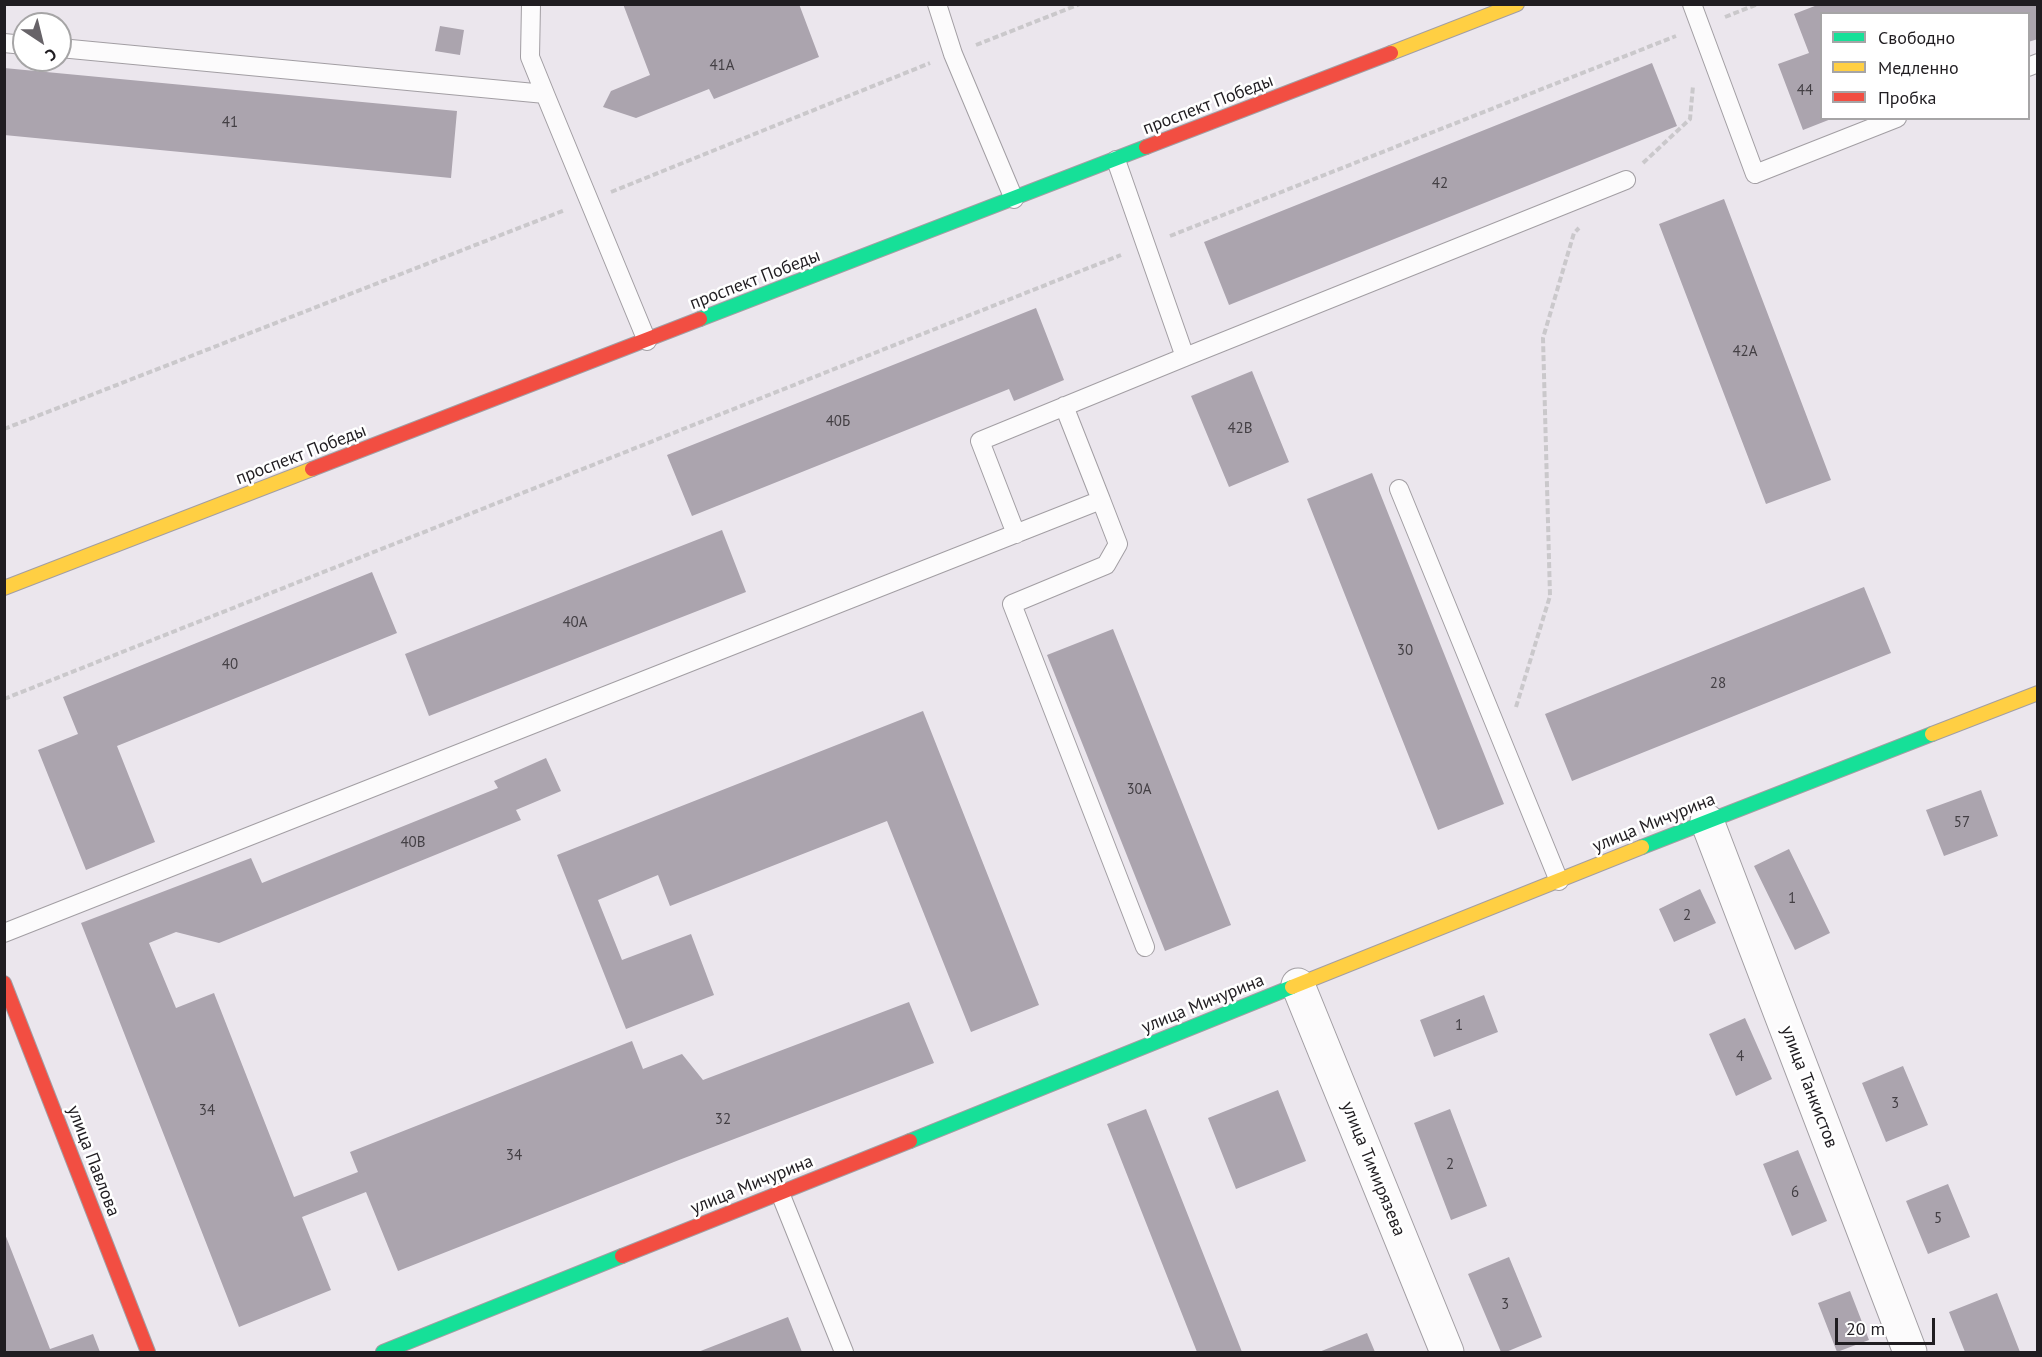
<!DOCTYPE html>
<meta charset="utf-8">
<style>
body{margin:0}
#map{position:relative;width:2042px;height:1357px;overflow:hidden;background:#ebe6ed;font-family:"PT Sans",sans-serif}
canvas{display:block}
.frame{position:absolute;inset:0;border:6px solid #201d21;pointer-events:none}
.legend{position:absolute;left:1820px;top:12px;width:210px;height:108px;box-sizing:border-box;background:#fff;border:2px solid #a6a5a6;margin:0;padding:8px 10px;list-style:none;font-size:18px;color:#201d21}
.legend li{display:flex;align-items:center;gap:12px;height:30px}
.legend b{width:30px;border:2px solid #a6a5a6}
.north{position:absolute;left:12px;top:12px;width:60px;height:60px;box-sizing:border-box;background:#fff;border:2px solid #a6a5a6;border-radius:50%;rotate:145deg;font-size:16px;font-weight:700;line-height:24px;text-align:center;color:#201d21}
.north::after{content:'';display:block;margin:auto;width:21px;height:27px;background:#676368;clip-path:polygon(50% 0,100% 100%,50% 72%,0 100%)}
.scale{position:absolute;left:1835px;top:1318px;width:100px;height:27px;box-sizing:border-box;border:3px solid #201d21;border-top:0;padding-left:8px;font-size:18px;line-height:21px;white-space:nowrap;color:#201d21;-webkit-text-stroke:4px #fff;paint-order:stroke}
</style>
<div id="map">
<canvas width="2042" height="1357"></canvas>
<div class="frame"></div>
<ul class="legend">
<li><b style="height:8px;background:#16e098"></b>Свободно</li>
<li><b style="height:8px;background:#ffcf43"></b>Медленно</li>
<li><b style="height:8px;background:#f24e42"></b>Пробка</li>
</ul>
<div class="north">С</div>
<div class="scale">20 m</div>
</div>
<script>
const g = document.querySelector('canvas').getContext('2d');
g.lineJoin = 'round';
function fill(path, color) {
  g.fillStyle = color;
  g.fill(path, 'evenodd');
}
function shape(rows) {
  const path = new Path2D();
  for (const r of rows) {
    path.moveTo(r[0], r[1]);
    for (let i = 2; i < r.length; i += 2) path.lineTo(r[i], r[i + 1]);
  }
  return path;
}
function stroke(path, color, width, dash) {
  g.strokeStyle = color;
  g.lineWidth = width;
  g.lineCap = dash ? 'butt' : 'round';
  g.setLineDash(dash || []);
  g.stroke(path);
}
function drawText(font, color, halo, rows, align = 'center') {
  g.font = font + ' "PT Sans",sans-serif';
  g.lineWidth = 5;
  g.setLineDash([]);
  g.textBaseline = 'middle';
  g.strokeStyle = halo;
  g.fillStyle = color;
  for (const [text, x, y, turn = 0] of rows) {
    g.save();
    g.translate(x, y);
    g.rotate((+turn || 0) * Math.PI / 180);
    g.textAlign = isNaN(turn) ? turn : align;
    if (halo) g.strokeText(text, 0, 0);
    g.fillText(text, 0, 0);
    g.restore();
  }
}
const building = shape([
 [623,4,799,4,819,57,714,99,709,89,636,118,603,107,611,91,650,75],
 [1820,4,2038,4,2038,39,2028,42,2028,14,1822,14,1822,118,1831,119,1803,130,1778,64,1809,53,1794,14],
 [440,26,464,30,460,55,435,51],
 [1652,63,1677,126,1229,305,1204,242],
 [4,68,457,111,451,178,4,135],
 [1724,199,1831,480,1766,504,1659,224],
 [1036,308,1064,380,1014,401,1009,389,692,516,667,455],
 [1252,371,1289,462,1229,487,1191,396],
 [1372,473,1504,804,1438,830,1307,499],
 [722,530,746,592,429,716,405,654],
 [372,572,397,633,117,746,155,842,86,870,38,750,78,734,63,697],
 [1864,587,1891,653,1572,781,1545,714],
 [1113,629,1231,925,1165,951,1047,655],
 [923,711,1039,1005,971,1032,887,821,670,906,658,875,598,900,622,960,691,934,714,995,626,1029,557,855],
 [546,758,561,791,516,810,521,820,219,943,176,932,149,943,176,1008,214,993,294,1197,358,1172,350,1152,632,1041,643,1069,682,1054,703,1080,909,1002,934,1063,679,1160,398,1271,366,1192,302,1217,331,1290,239,1327,81,923,251,858,262,883,498,788,494,781],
 [1981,790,1998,836,1944,856,1926,810],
 [1789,849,1830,933,1795,950,1754,866],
 [1700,889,1716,923,1674,942,1659,909],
 [1484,995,1498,1032,1434,1057,1420,1020],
 [1745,1018,1772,1079,1736,1096,1709,1034],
 [1903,1066,1928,1125,1886,1142,1862,1083],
 [1278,1090,1306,1161,1236,1189,1208,1118],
 [1146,1109,1242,1352,1197,1352,1107,1124],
 [1450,1109,1487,1206,1451,1220,1414,1123],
 [1798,1150,1827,1221,1792,1236,1763,1164],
 [1948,1184,1970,1237,1928,1254,1906,1201],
 [5,1234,50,1349,93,1334,100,1352,4,1352],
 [1509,1257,1542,1337,1506,1352,1501,1352,1468,1274],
 [1850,1291,1869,1340,1837,1352,1818,1303],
 [1997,1293,2020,1352,1965,1352,1949,1312],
 [788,1317,802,1352,698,1352],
 [1367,1333,1375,1352,1319,1352]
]);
const path = shape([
 [1725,17,1758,4],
 [976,45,1080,4],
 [1643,163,1690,119,1693,86],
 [611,192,930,63],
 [1170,236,1676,36],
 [4,429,565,210],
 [4,699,1121,255],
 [1516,707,1550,596,1543,338,1574,233,1579,228]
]);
const lane = shape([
 [531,4,530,57,545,94],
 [937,4,953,54,1014,199],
 [1692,4,1755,174,1897,118],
 [4,43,24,45],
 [60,48,545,94,647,341],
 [2028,67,2038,63],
 [1185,357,1626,180],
 [1399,489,1559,881],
 [1101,500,1118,544,1106,565,1012,604,1145,947],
 [1016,534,980,441,1185,357,1116,160],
 [4,933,1101,500,1064,406],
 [780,1193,844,1352]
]);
const street = shape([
 [1707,821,1910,1352],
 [1298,985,1447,1352]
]);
const fast = shape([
 [700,319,1146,147],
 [1642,847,1932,734],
 [910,1141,1292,987],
 [383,1352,622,1256]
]);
const slow = shape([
 [1391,53,1517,4],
 [4,588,312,469],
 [1932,734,2038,693],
 [1292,987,1642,847]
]);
const jam = shape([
 [1146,147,1391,53],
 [312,469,700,319],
 [4,983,148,1352],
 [622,1256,910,1141]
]);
const numberNames = [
 ["41А",722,66],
 ["44",1805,91],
 ["41",230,123],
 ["42",1440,184],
 ["42А",1745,352],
 ["40Б",838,422],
 ["42В",1240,429],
 ["40А",575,623],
 ["30",1405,651],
 ["40",230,665],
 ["28",1718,684],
 ["30А",1139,790],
 ["57",1962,823],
 ["40В",413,843],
 ["1",1792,899],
 ["2",1687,916],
 ["1",1459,1026],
 ["4",1740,1057],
 ["3",1895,1104],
 ["34",207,1111],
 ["32",723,1120],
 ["34",514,1156],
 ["2",1450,1165],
 ["6",1795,1193],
 ["5",1938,1219],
 ["3",1505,1305]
];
const streetNames = [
 ["проспект Победы",1208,105,-21],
 ["проспект Победы",755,280,-21],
 ["проспект Победы",301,455,-21],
 ["улица Мичурина",1654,823,-22],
 ["улица Мичурина",1203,1004,-22],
 ["улица Танкистов",1809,1087,69],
 ["улица Павлова",93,1161,69],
 ["улица Тимирязева",1373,1169,68],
 ["улица Мичурина",752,1185,-22]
];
fill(building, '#aba4ae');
stroke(lane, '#a29ea3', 20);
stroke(street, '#a29ea3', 35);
stroke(fast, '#a29ea3', 16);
stroke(slow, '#a29ea3', 16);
stroke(jam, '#a29ea3', 16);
stroke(path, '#cac8cb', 4, [6, 3]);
stroke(lane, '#fcfbfc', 18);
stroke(street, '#fcfbfc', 33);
stroke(fast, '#16e098', 14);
stroke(slow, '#ffcf43', 14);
stroke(jam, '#f24e42', 14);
drawText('15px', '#433f44', null, numberNames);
drawText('18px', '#201d21', '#fff', streetNames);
</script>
